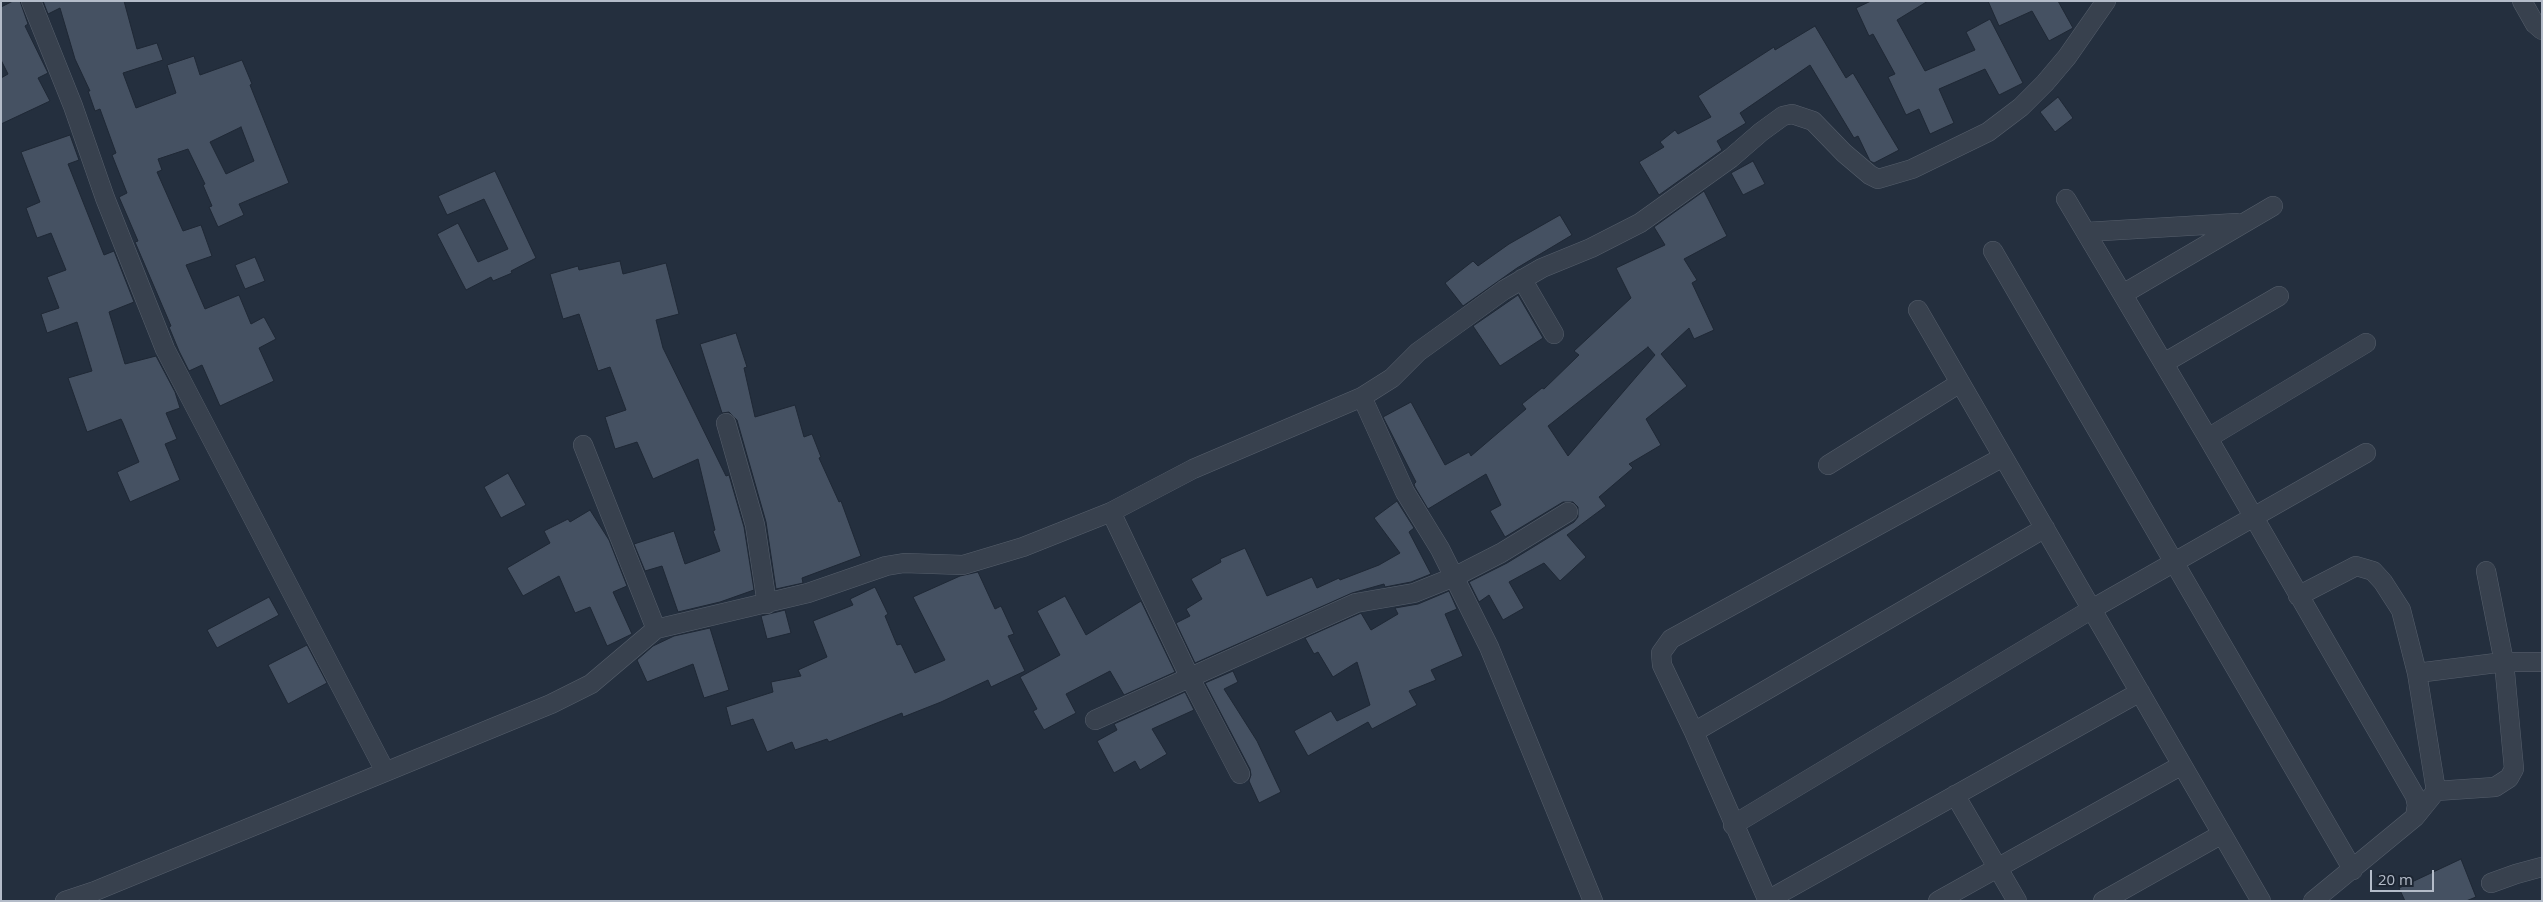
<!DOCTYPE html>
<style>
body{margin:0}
#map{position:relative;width:2543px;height:902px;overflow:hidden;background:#242f3e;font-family:"Open Sans",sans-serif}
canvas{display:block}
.frame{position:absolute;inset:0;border:2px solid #b4bcc9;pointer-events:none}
.scale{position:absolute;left:2370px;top:870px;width:64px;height:22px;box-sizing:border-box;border:2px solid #b4bcc9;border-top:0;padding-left:6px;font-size:15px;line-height:18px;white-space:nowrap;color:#b4bcc9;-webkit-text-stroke:4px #1d2633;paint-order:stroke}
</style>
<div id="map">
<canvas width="2543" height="902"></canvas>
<div class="frame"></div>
<div class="scale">20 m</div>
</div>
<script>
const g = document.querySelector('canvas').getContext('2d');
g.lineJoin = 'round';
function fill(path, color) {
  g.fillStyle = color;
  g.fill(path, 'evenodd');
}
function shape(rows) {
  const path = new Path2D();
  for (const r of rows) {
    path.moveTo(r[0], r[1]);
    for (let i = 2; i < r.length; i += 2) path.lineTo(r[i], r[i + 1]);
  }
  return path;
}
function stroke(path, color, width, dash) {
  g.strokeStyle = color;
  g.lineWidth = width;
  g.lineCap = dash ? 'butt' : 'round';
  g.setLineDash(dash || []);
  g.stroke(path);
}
const building = shape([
 [13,1,20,1,28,24,25,26,48,73,38,78,50,101,1,124,1,78,8,74,1,60,1,7,13,1],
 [43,1,124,1,137,49,157,43,163,60,123,73,136,108,176,93,167,65,194,56,200,75,242,60,252,84,250,85,289,183,239,204,244,215,218,227,209,207,212,206,203,185,205,184,188,149,158,159,162,170,157,172,183,231,201,225,212,256,186,265,205,309,239,295,251,324,264,317,276,339,259,348,274,381,220,406,202,365,189,371,179,351,169,327,171,326,135,242,138,241,119,197,127,193,112,155,116,153,100,109,95,111,88,91,90,91,75,59,60,8,48,14,43,1],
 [241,127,254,161,226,174,210,142,241,127],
 [1871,1,1928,1,1897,20,1925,71,1975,50,1966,32,1990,19,2023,83,1999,95,1985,69,1939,89,1954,123,1930,134,1919,109,1906,115,1888,77,1895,74,1873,34,1869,36,1856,8,1871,1],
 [1988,1,2058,1,2073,28,2049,41,2032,11,1999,26,1988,1],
 [1815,26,1846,78,1853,73,1899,150,1874,163,1870,161,1858,136,1854,138,1810,65,1740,113,1746,123,1717,141,1722,150,1659,195,1639,162,1664,147,1660,142,1675,130,1678,134,1711,117,1698,96,1774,47,1775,50,1815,26],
 [2058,97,2073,118,2055,132,2040,112,2058,97],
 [70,135,79,160,68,164,104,255,114,251,134,302,109,312,125,364,156,356,175,392,180,408,166,413,177,439,165,444,180,480,130,502,117,472,139,462,123,423,121,419,87,432,68,378,92,371,77,322,47,333,41,314,59,308,47,277,66,270,51,233,37,238,26,208,40,202,21,152,70,135],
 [1753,161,1765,184,1743,195,1731,173,1753,161],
 [495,171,536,258,511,271,512,273,493,281,491,277,466,290,437,234,458,223,478,262,508,249,484,199,447,215,438,196,495,171],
 [1704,191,1727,236,1684,259,1697,280,1692,283,1714,330,1694,339,1689,328,1661,354,1687,386,1646,419,1661,445,1629,464,1633,468,1599,497,1606,506,1567,535,1586,557,1560,581,1544,563,1509,582,1524,608,1503,620,1489,595,1479,602,1469,582,1507,563,1574,522,1578,517,1578,507,1573,502,1563,502,1505,537,1490,511,1501,505,1486,474,1428,509,1415,487,1414,484,1416,482,1383,417,1411,402,1445,465,1469,452,1471,456,1526,409,1522,404,1542,388,1544,389,1579,355,1574,351,1631,298,1616,268,1665,245,1654,227,1704,191],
 [1648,347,1655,355,1568,456,1548,426,1648,347],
 [1560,215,1572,235,1517,268,1463,306,1445,283,1473,261,1478,266,1509,244,1560,215],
 [255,257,265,281,245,289,235,265,255,257],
 [620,261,623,274,666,263,679,314,656,320,663,348,726,476,729,475,744,527,754,590,720,602,678,612,662,566,645,571,634,544,674,531,685,564,720,551,713,531,715,530,698,459,653,479,637,442,615,449,605,417,626,410,610,367,598,371,579,314,563,319,550,274,578,266,579,270,620,261],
 [1518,295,1543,338,1500,366,1473,326,1518,295],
 [736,333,747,367,744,368,755,417,795,405,804,437,812,434,821,457,819,458,839,502,841,501,861,556,802,578,803,583,776,589,766,522,737,420,729,412,722,413,700,344,736,333],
 [508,473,526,505,501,518,484,487,508,473],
 [1397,501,1414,528,1409,532,1431,574,1411,582,1385,587,1384,584,1352,593,1195,663,1176,623,1190,616,1186,609,1202,599,1191,579,1221,562,1220,559,1245,548,1267,596,1312,577,1317,588,1339,578,1340,580,1379,565,1400,553,1374,518,1397,501],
 [590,510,609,540,627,586,613,592,632,634,607,646,590,607,575,613,559,576,523,596,507,568,550,543,544,531,568,519,570,522,590,510],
 [978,572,995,609,1001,606,1014,634,1008,636,1025,671,991,687,988,680,941,702,903,717,902,713,829,742,827,739,795,750,792,742,767,752,753,719,731,726,726,707,773,692,771,682,801,676,798,670,827,657,813,621,853,605,850,599,875,587,888,614,885,616,897,645,901,644,915,673,945,660,913,597,960,576,978,572],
 [1449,591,1457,609,1445,614,1463,656,1431,670,1436,680,1409,691,1417,705,1372,729,1368,722,1308,756,1294,731,1331,711,1337,721,1370,705,1357,662,1333,677,1318,652,1314,654,1305,638,1361,613,1371,630,1398,614,1395,608,1418,604,1449,591],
 [1065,596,1086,635,1141,601,1175,672,1124,695,1110,671,1066,694,1076,713,1044,730,1033,711,1037,709,1020,677,1060,655,1037,611,1065,596],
 [269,597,279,615,217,648,207,630,269,597],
 [785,610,791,633,767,639,761,616,785,610],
 [710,628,729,690,704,698,693,664,647,682,637,660,653,646,674,636,710,628],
 [307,645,327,683,288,704,268,665,307,645],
 [1233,671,1238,682,1224,689,1257,741,1281,792,1259,803,1249,781,1251,775,1250,769,1205,683,1233,671],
 [1185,692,1194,710,1152,729,1167,754,1140,770,1135,761,1114,773,1097,741,1117,730,1114,724,1185,692],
 [2461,859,2476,897,2466,901,2405,901,2399,888,2461,859]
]);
const street = shape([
 [31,1,73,106,105,198,165,349,385,771],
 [2522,1,2535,24,2542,30],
 [2066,199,2208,438,2415,796,2417,805,2415,817],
 [2086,232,2237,223],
 [1993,251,2353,870],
 [1522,279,1554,334],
 [2123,294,2273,206],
 [1918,310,2261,901],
 [2164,363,2279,296],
 [1362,397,1405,492,1440,549,1489,647,1593,901],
 [726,423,755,525,767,604],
 [2208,438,2366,343],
 [583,445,656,629],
 [1828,465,1960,383],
 [1111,512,1190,678,1240,774],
 [2298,596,2356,566,2373,571,2383,582,2401,610,2417,673,2436,791,2415,817,2313,901],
 [2417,673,2504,662,2542,662],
 [1095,720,1356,603,1414,593,1454,577,1501,553,1568,512],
 [1694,732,2045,528],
 [2436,791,2495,787,2509,778,2514,769,2504,662,2486,571],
 [1955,795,2017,901],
 [1733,825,2092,609,2366,453],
 [2491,883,2516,874,2542,867],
 [1768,900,2140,692],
 [65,901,95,891,551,704,591,684,656,629,808,593,886,566,904,563,963,565,1023,547,1111,512,1193,469,1362,397,1392,378,1418,352,1504,290,1542,268,1591,248,1640,223,1731,158,1761,132,1783,116,1792,114,1813,121,1844,153,1870,175,1878,179,1912,169,1988,132,2021,107,2045,83,2067,57,2106,1],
 [1768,901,1694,732,1662,665,1661,653,1671,639,2003,457],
 [1938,901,2182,765],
 [2103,901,2222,834]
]);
fill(building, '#455162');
stroke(building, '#1f2835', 1);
stroke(street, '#565f6c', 20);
stroke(street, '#38414e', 19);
</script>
